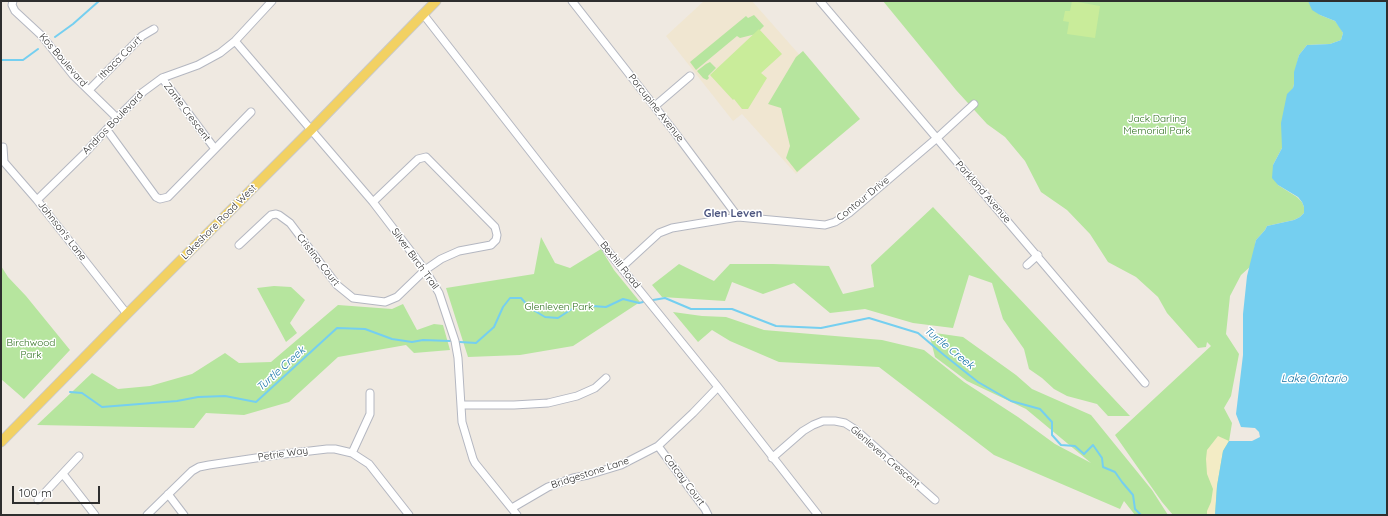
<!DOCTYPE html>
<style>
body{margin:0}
#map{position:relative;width:1388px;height:516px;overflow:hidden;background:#efe9e1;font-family:Quicksand,sans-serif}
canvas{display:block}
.frame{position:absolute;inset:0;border:2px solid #2e2e2e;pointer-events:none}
.scale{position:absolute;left:12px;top:486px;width:88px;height:18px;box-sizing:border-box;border:2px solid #2e2e2e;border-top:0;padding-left:5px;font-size:12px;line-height:14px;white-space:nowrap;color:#2e2e2e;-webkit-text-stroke:3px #fff;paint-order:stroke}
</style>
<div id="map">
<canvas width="1388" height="516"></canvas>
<div class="frame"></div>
<div class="scale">100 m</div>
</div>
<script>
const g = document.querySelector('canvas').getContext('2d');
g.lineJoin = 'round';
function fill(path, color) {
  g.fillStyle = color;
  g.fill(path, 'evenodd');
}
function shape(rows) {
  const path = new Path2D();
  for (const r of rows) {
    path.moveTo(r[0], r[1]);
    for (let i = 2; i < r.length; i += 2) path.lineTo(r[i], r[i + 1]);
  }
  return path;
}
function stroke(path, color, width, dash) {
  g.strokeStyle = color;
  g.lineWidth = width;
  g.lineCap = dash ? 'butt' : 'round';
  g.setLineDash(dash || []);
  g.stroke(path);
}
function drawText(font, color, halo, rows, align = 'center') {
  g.font = font + ' Quicksand,sans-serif';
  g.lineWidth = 3;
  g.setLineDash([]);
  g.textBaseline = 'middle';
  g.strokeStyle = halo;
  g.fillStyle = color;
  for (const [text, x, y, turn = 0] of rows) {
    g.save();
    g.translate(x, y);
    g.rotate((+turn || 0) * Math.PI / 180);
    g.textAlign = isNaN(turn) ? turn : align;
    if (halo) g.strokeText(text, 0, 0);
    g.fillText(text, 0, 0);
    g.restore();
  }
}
const education = shape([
 [704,1,752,1,857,120,796,174,742,114,733,121,666,36]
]);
const green = shape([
 [883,1,1308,1,1320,15,1335,21,1340,27,1343,33,1341,40,1330,44,1307,45,1299,55,1295,72,1294,84,1282,137,1282,148,1273,165,1278,185,1297,197,1302,202,1304,207,1304,213,1300,217,1294,220,1267,226,1265,230,1256,240,1251,266,1241,275,1230,296,1226,334,1239,354,1231,396,1224,408,1232,423,1217,515,1173,515,1162,502,1115,435,1211,346,1207,342,1206,347,1198,348,1167,313,1158,297,1136,277,1108,262,1090,234,1067,210,1041,192,1025,161,1005,137,987,124,956,90],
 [754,15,764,26,756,34,740,38,737,36,696,70,690,62,746,16,748,18],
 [803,51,860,119,797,172,786,158,790,146,781,108,768,104,796,57],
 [710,62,716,68,708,76,709,78,707,80,703,78,697,71,706,64],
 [933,207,1130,416,1108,416,1097,404,1067,396,1054,389,1042,378,1029,369,1024,349,1003,319,992,283,969,275,953,328,913,323,865,309,830,313,794,283,763,294,732,282,725,301,662,297,652,285,679,264,714,281,730,264,773,264,829,266,843,294,874,287,871,265],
 [541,237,555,263,570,268,601,249,614,270,640,302,573,346,520,355,468,357,446,288,534,274],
 [1,266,8,277,26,296,70,350,24,399,1,379],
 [274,286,291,287,305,300,290,323,297,333,286,342,257,288],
 [403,304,417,330,434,324,443,325,450,350,414,353,406,345,338,357,289,402,244,415,206,413,194,428,37,425,92,373,118,389,150,386,192,374,225,353,239,363,271,362,338,305,392,309],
 [673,312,702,316,726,317,764,330,882,340,924,350,964,382,1018,417,1055,444,1091,463,1026,409,967,381,935,357,930,337,935,333,963,337,1016,375,1032,389,1091,415,1152,490,1168,515,1135,515,1124,501,1120,509,994,455,879,367,779,362,730,341,712,330,698,342]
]);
const sand = shape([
 [1218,436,1229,441,1223,451,1217,486,1215,515,1207,515,1207,511,1211,502,1213,489,1207,474,1206,459,1207,450]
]);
const pitch = shape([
 [1072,1,1100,6,1095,38,1067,34,1069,22,1063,21,1065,11,1070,11],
 [759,29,782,54,761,73,767,78,748,109,742,109,734,99,733,100,710,75]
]);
const water = shape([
 [1308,1,1387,1,1387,515,1215,515,1217,486,1223,451,1229,441,1252,441,1260,437,1259,432,1255,428,1241,427,1236,414,1243,355,1243,314,1247,276,1256,240,1265,230,1267,226,1294,220,1300,217,1304,213,1304,207,1302,202,1298,197,1278,185,1272,178,1273,165,1282,148,1281,123,1287,94,1293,88,1294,84,1294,72,1299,55,1307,45,1330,44,1341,40,1343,33,1335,21,1320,15,1312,10]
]);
const stream = shape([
 [55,37,73,24,99,1],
 [1,60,23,60,38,49],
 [653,300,665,298,691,309,732,309,776,326,821,328,869,318,918,333,944,355,978,382,1011,401,1040,409,1052,422,1052,435,1061,445,1075,446,1084,454,1093,445,1102,458,1103,467,1115,472,1122,482,1133,495,1135,509,1141,515],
 [460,342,476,343,494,327,503,307,510,298,521,298,530,308,545,317,558,318,578,305,606,307,623,299,639,303,643,302],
 [70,392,82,393,102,407,177,401,198,397,225,396,256,402,337,328,365,329,392,339,412,342,423,340,450,341]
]);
const minor = shape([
 [13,1,12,5,15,11,42,36,73,75,117,118],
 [572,1,673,130,738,217],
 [820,1,1145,383],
 [423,14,615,260,718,387,818,515],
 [235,41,373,202,425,270,439,293,455,341,458,358,462,422,473,459,475,463,517,515],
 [89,90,142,36,154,29],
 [655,106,690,76],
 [107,130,156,197,160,199,168,197,215,149,162,78],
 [3,147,4,162,37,200,127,314],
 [215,149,251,112],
 [37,200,84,154,117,118,143,92,162,78,198,65,220,53,235,41,272,1],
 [239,245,271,215,276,214,279,215,290,223,337,285,353,298,385,302,397,297,425,270,441,259,459,251,491,245,496,240,497,235,495,227,426,157,418,159,373,202],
 [1027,265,1038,255],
 [622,267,659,233,672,228,738,217,825,225,835,222,849,213,937,138,974,104],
 [461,405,514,405,548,403,577,396,595,388,606,378],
 [658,446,705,509,708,515],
 [352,453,370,414,370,393],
 [772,458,803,431,813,425,823,421,835,421,845,423,856,430,935,500],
 [63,474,95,515],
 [168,494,184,515],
 [38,500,79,456],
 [512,508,548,487,573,478,588,475,621,465,658,446,693,413,718,387],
 [147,515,192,471,199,467,209,465,276,455,327,449,335,449,352,453,369,464,409,515]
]);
const major = shape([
 [1,442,127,314,311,130,436,1]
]);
const streetNames = [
 ["Ithaca Court",120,58,-45],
 ["Kos Boulevard",63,60,49],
 ["Porcupine Avenue",656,108,52],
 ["Zante Crescent",187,112,53],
 ["Andros Boulevard",113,123,-46],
 ["Parkland Avenue",983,192,49],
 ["Contour Drive",863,199,-39],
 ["Lakeshore Road West",219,222,-45],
 ["Johnson's Lane",62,231,52],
 ["Silver Birch Trail",415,259,54],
 ["Cristina Court",318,260,52],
 ["Bexhill Road",620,265,51],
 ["Petrie Way",283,454,-8],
 ["Glenleven Crescent",885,457,41],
 ["Bridgestone Lane",590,473,-18],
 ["Catcay Court",684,480,53]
];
const parkNames = [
 ["Jack Darling",1157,119],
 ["Memorial Park",1157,131],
 ["Glenleven Park",559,307],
 ["Birchwood",31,343],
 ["Park",31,355]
];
const neighbourhoodNames = [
 ["Glen Leven",733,214]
];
const waterNames = [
 ["Turtle Creek",949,348,39],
 ["Turtle Creek",281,369,-42],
 ["Lake Ontario",1314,379]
];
fill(education, '#f0e6d1');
fill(green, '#b6e59e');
fill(sand, '#f3ecc5');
fill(pitch, '#c9ec9a');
fill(water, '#75cff0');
stroke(stream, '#75cff0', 2);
stroke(minor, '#b4b7c1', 9);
stroke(major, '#c9c9c9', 11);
stroke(minor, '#fff', 7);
stroke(major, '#f2d163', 9);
drawText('10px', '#2e2e2e', '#fff', streetNames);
drawText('10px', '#2c6e1b', '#fff', parkNames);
drawText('bold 11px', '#4d5680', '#fff', neighbourhoodNames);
drawText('italic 11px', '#0d6fa3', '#fff', waterNames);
</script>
